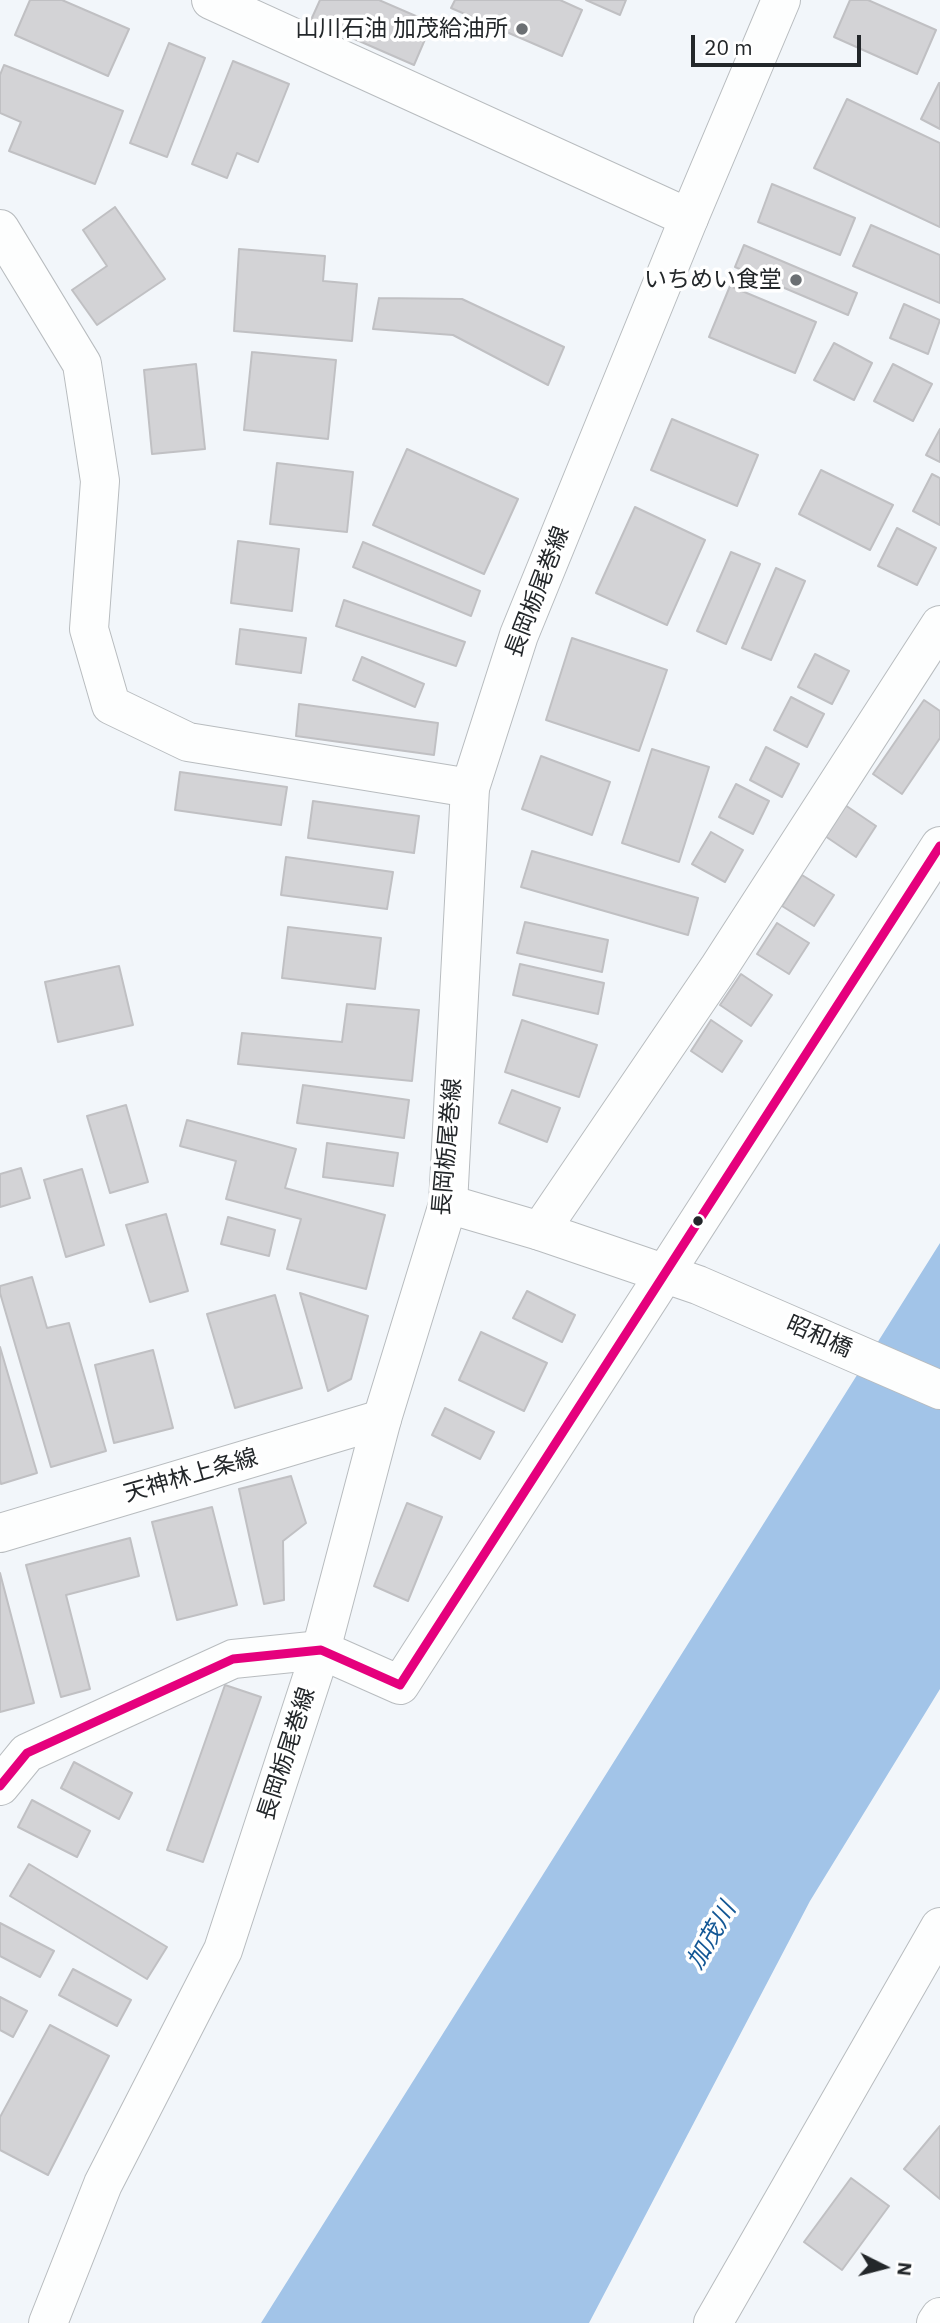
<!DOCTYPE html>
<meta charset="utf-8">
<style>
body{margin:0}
#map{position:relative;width:940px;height:2323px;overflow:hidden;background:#f2f6fa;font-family:"IBM Plex Sans",sans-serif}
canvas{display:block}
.north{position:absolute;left:849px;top:2232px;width:70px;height:70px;-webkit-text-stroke:5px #fff;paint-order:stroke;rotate:96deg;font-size:19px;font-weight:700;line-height:28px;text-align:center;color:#23272a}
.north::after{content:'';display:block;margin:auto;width:24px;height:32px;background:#23272a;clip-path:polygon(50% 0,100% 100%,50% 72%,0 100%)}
.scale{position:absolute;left:691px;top:35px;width:170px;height:32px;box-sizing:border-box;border:4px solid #23272a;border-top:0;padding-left:9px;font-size:21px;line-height:24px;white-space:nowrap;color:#23272a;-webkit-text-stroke:5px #fff;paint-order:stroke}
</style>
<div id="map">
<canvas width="940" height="2323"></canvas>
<div class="north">N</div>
<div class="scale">20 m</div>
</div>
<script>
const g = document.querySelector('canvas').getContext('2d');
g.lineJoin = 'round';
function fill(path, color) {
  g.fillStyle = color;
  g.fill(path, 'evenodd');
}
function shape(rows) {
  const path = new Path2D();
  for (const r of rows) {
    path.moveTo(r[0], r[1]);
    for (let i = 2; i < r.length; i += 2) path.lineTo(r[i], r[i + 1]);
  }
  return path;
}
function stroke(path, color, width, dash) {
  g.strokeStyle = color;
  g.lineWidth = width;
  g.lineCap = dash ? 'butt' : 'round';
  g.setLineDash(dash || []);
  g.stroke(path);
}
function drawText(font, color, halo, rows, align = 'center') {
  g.font = font + ' "IBM Plex Sans","Noto Sans JP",sans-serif';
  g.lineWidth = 7;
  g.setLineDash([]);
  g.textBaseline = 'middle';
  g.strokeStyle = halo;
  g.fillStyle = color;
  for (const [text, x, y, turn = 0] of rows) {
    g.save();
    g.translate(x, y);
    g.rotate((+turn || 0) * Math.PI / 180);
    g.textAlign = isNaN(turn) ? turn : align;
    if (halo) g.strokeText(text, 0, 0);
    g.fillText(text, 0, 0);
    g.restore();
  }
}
const water = shape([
 [940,1243,940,1689,810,1901,589,2323,261,2323]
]);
const building = shape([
 [30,0,62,0,129,29,108,76,15,35,30,0],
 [320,0,379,0,432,23,414,65,311,20,320,0],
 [455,0,560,0,582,10,562,56,451,8,455,0],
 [586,0,626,0,620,15,586,0],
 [850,0,868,0,936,30,917,74,834,37,850,0],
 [169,43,205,58,167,157,130,143,169,43],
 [233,61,289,84,258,162,237,153,227,178,192,164,233,61],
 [4,65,123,111,95,184,9,151,21,122,0,113,0,75,4,65],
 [939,83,940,83,940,129,921,119,939,83],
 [847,99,940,143,940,227,814,168,847,99],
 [772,184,855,218,840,255,758,222,772,184],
 [115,207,165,279,97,325,72,290,107,266,83,230,115,207],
 [871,225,940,255,940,303,853,266,871,225],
 [744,245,857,293,848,315,735,267,744,245],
 [239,249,325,256,323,281,357,284,352,341,234,331,239,249],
 [730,286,816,322,795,373,709,337,730,286],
 [379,298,462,299,564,347,548,385,453,335,373,329,379,298],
 [904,304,940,320,928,354,890,338,904,304],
 [834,343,872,363,854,400,814,380,834,343],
 [252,352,336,360,328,439,244,430,252,352],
 [196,364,205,449,152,454,144,370,196,364],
 [893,364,932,384,913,421,874,401,893,364],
 [672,419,758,455,737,506,651,470,672,419],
 [940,429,940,462,926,455,940,429],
 [407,449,518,499,484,574,373,525,407,449],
 [277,463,353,472,347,532,270,524,277,463],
 [821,470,893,505,870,550,799,514,821,470],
 [932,474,940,478,940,525,913,511,932,474],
 [635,507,705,540,667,625,596,593,635,507],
 [897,528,936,548,917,585,878,566,897,528],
 [238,541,299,549,292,611,231,603,238,541],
 [363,542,480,591,471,616,353,567,363,542],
 [731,552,760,564,726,644,697,631,731,552],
 [776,568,805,581,771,660,742,648,776,568],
 [344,600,465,642,456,666,336,626,344,600],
 [240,629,306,638,301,673,236,664,240,629],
 [572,638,667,670,639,751,546,720,572,638],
 [815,654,849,671,832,704,798,687,815,654],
 [362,657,424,684,415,707,353,680,362,657],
 [791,697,824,714,807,747,774,730,791,697],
 [924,700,940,711,940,738,902,794,873,774,924,700],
 [299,704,438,723,434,755,296,736,299,704],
 [766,747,799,764,782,797,750,780,766,747],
 [652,749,709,767,679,862,622,843,652,749],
 [541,756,610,782,592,835,522,809,541,756],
 [180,772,287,787,281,825,175,810,180,772],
 [736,784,769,801,753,834,719,817,736,784],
 [313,801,419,816,414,853,308,838,313,801],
 [845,805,876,826,856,857,825,836,845,805],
 [711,832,743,850,725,882,692,864,711,832],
 [532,851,698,898,688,935,521,887,532,851],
 [286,857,393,872,387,909,281,895,286,857],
 [802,875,834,895,814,926,782,906,802,875],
 [525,922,608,940,602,972,517,953,525,922],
 [777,923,809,943,789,974,757,954,777,923],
 [288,927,381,938,375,989,282,978,288,927],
 [520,964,604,983,598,1014,513,995,520,964],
 [119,966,133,1025,58,1042,45,982,119,966],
 [741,974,772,995,751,1026,720,1005,741,974],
 [347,1004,419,1010,412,1081,238,1064,242,1033,342,1042,347,1004],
 [522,1020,597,1045,579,1097,505,1072,522,1020],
 [711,1020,742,1041,722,1072,691,1051,711,1020],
 [303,1085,409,1100,404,1138,297,1123,303,1085],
 [512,1090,560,1108,547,1142,499,1123,512,1090],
 [126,1105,148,1182,110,1193,87,1116,126,1105],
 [187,1120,296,1149,285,1188,385,1215,366,1289,287,1269,301,1219,226,1199,236,1161,180,1146,187,1120],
 [327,1143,398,1153,393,1186,323,1177,327,1143],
 [21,1168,30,1198,0,1207,0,1174,21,1168],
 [82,1169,104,1245,66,1257,44,1180,82,1169],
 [166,1214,188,1291,150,1302,126,1225,166,1214],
 [228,1217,275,1230,269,1256,221,1244,228,1217],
 [32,1277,47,1328,69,1323,106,1451,51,1467,0,1293,0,1286,32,1277],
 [527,1291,575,1315,562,1342,513,1318,527,1291],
 [300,1293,368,1316,351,1379,328,1391,300,1293],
 [275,1295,302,1388,235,1408,207,1314,275,1295],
 [481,1332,547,1363,524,1411,459,1380,481,1332],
 [0,1347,37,1473,1,1484,0,1480,0,1347],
 [153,1350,173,1428,114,1443,95,1365,153,1350],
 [445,1408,494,1432,480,1459,432,1435,445,1408],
 [291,1476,306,1523,283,1541,284,1600,264,1604,239,1489,291,1476],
 [407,1503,442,1517,408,1601,374,1586,407,1503],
 [212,1507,237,1605,177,1620,152,1522,212,1507],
 [130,1538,139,1576,66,1595,90,1689,61,1697,26,1565,130,1538],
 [0,1573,34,1703,0,1712,0,1573],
 [225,1685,261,1697,203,1862,167,1850,225,1685],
 [74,1762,132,1793,119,1819,61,1788,74,1762],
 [32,1800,90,1831,77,1857,18,1827,32,1800],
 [29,1864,167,1947,147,1979,10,1896,29,1864],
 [0,1923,54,1951,40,1977,0,1956,0,1923],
 [73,1969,131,2000,117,2026,59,1995,73,1969],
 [0,1997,27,2011,13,2037,0,2030,0,1997],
 [50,2025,109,2056,48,2175,0,2150,0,2117,50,2025],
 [940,2126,940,2199,904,2169,940,2126],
 [851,2178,889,2206,842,2270,804,2242,851,2178]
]);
const street = shape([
 [211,0,689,218],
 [0,229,82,364,100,481,89,629,111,705,188,742,470,788],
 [540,1231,718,969,940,625],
 [0,1786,27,1753,233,1659,321,1650,400,1685,940,846],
 [713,2323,940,1927],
 [936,2323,940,2317]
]);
const secondary = shape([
 [448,1204,540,1231,698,1285,940,1390],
 [0,1533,382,1419]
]);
const primary = shape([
 [48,2323,103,2184,223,1950,321,1650,382,1419,448,1204,470,788,519,635,689,218,781,0]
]);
const bus1 = shape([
 [0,1786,27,1753,233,1659,321,1650,400,1685,940,846]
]);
const markers = [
 [522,29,7,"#6b6f73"],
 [796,280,7,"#6b6f73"],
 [698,1221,6,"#23272a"]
];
const poiNames = [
 ["山川石油 加茂給油所",508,29],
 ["いちめい食堂",782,280]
];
const streetNames = [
 ["長岡栃尾巻線",538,592,-69],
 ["長岡栃尾巻線",448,1147,-85],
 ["昭和橋",819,1337,24],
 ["天神林上条線",191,1476,-16],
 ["長岡栃尾巻線",287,1754,-72]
];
const waterNames = [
 ["加茂川",712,1936,-60]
];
fill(water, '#a2c4e8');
fill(building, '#d3d3d6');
stroke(building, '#c0c0c3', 2);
stroke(street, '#b8bcbf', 40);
stroke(secondary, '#b8bcbf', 40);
stroke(primary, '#b8bcbf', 40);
stroke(street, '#fdfefe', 38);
stroke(secondary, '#fdfefe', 38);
stroke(primary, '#fdfefe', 38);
stroke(bus1, '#e5007d', 9);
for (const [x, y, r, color] of markers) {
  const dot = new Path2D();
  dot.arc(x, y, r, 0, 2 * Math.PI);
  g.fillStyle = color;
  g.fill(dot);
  stroke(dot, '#fff', 2.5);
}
drawText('23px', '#23272a', '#fff', poiNames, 'right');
drawText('23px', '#23272a', '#fff', streetNames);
drawText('italic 24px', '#135795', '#fff', waterNames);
</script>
